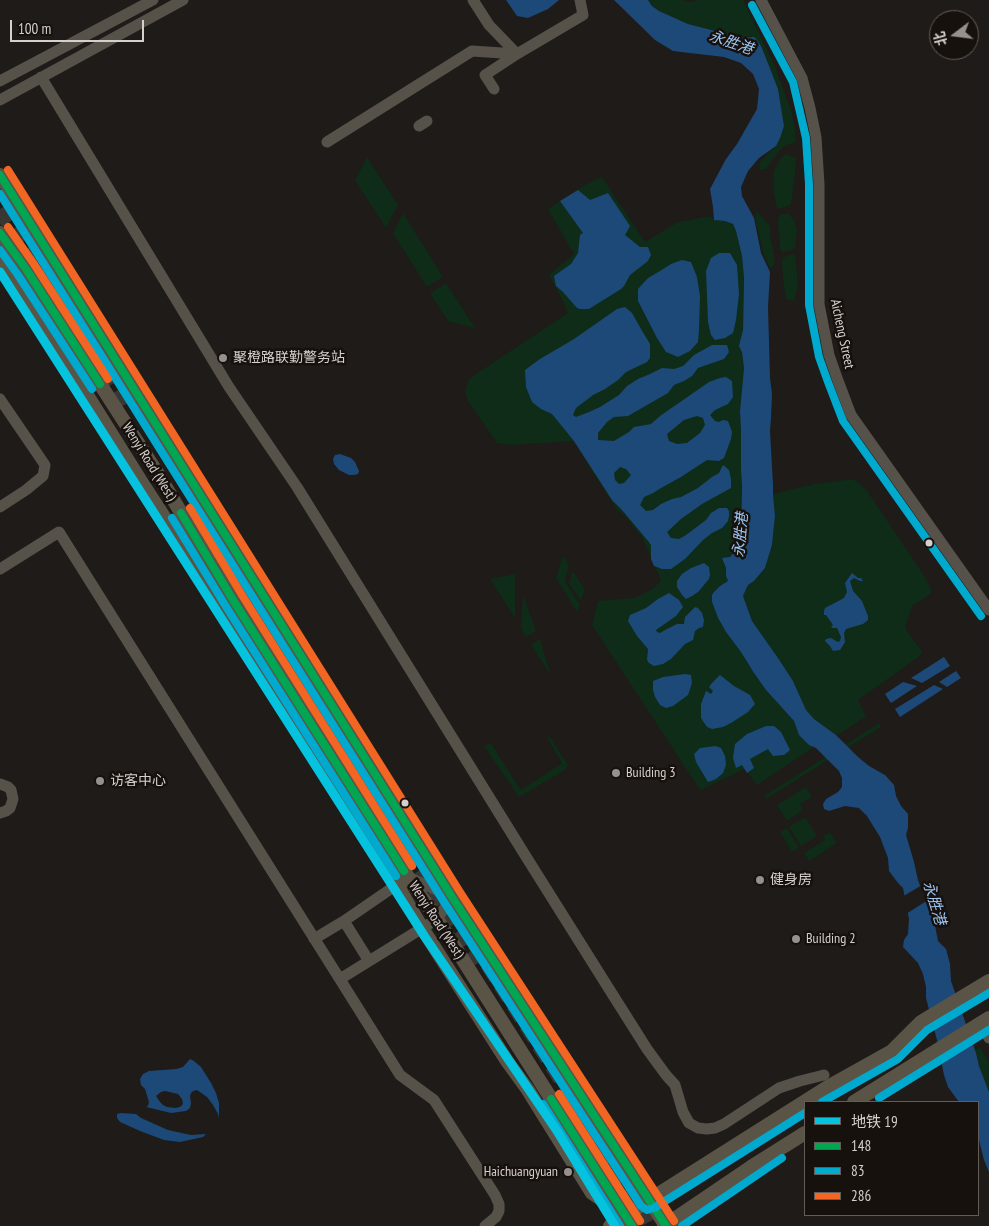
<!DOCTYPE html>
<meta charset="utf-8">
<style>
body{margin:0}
#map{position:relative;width:989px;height:1226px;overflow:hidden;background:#1e1b18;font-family:"PT Sans Narrow","Noto Sans SC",sans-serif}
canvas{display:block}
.legend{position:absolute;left:804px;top:1101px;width:175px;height:115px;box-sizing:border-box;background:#17110d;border:1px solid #635d5a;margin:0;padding:6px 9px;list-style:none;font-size:15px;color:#d5d0ce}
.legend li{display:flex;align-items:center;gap:10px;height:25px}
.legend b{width:25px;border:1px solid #635d5a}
.north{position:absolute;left:929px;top:10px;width:50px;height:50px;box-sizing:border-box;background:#17110d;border:1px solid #635d5a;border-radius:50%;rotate:255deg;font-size:14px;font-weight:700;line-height:20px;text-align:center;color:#d5d0ce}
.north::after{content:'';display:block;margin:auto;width:18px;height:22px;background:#95918e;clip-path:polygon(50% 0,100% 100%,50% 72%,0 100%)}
.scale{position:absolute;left:10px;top:20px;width:134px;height:22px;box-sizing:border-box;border:2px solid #d5d0ce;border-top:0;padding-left:6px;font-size:15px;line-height:18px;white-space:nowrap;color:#d5d0ce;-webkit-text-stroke:4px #17110d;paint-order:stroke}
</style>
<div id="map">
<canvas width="989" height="1226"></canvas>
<ul class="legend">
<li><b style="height:6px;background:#05c3de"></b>地铁 19</li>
<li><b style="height:6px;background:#00a651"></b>148</li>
<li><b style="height:6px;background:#00a9ce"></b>83</li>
<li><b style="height:6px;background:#f26522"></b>286</li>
</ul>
<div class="north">北</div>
<div class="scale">100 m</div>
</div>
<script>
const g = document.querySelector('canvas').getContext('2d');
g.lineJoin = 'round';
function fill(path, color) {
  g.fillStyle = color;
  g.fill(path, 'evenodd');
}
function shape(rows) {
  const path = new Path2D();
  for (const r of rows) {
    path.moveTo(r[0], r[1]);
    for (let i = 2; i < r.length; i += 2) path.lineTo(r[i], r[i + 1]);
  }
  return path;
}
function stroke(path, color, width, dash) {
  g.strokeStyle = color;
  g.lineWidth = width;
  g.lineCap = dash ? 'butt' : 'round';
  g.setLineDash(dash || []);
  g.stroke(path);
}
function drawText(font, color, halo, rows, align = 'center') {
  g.font = font + ' "PT Sans Narrow","Noto Sans SC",sans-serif';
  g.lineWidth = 5;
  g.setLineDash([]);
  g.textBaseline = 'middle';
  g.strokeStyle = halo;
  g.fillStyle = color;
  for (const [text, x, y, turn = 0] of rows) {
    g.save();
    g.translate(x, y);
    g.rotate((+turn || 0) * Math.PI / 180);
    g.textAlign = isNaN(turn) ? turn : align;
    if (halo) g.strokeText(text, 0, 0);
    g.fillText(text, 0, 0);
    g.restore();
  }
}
const green = shape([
 [648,0,683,0,688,2,700,0,743,0,774,64,791,110,795,128,795,142,785,146,780,150,766,169,759,170,760,162,776,146,784,126,778,89,762,48,751,36,736,38,723,33,688,24,673,18,659,11,653,6],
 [787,154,796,158,795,174,791,204,786,207,777,209,774,192,774,171,781,157],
 [367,157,398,205,386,228,355,180],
 [602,177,645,242,678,222,710,216,714,220,725,221,733,224,736,231,742,256,744,278,742,352,744,368,740,411,741,431,741,470,742,486,741,546,730,557,725,558,726,576,728,581,720,586,712,602,718,618,726,632,741,652,754,673,766,690,794,721,799,735,814,747,757,785,745,769,700,790,592,625,598,601,635,598,654,588,661,580,642,537,623,514,617,510,576,445,572,441,510,445,497,443,468,401,465,391,469,379,479,372,568,313,563,301,549,275,574,254,548,209,585,185],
 [756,210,770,226,770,236,774,254,774,265,770,269,764,255,755,218],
 [403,213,443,277,427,287,393,233],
 [781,214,789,214,794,220,797,231,795,248,789,251,783,252,780,249,778,220],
 [795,254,798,284,794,301,786,299,783,278,782,259,788,255],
 [446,283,475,328,448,321,430,293],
 [853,479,865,488,925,577,931,589,931,594,912,606,905,627,908,633,922,651,920,656,858,700,866,716,844,731,836,735,814,719,806,710,793,681,778,658,752,621,743,596,748,585,754,581,765,568,772,546,775,516,773,494,815,484],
 [563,555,569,565,565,581,580,605,577,612,556,578],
 [573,571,585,590,581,601,569,583],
 [515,574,515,618,490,579],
 [523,595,536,631,526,637,521,628],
 [540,639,551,676,531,645],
 [879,723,881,727,766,799,764,796],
 [550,737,568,765,565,770,519,797,484,746,491,743,521,790,562,763,547,738],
 [806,787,812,797,800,804,803,810,787,821,777,805],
 [805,817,817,836,801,846,789,827],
 [787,828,799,848,792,852,780,832],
 [830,832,837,843,809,861,804,853,825,840,823,836],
 [980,1047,989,1062,989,1092,979,1066,975,1051]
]);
const water = shape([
 [506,0,559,0,548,9,528,18,517,16],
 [614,0,648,0,652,6,659,11,688,24,723,33,736,38,754,37,758,41,762,48,778,89,784,126,780,138,776,146,759,158,748,171,741,187,742,196,754,218,761,253,770,272,768,307,770,378,772,394,771,418,770,431,773,485,773,494,775,516,772,545,765,568,754,581,748,585,743,596,752,621,778,658,793,681,806,710,814,719,836,735,858,757,869,766,885,775,894,785,896,796,901,806,908,814,908,828,906,835,914,862,918,880,929,910,934,920,938,941,946,949,950,964,951,981,976,1053,979,1066,989,1092,989,1172,984,1160,978,1136,978,1102,959,1102,948,1087,944,1075,937,1040,926,998,926,987,923,974,918,963,903,947,904,940,908,934,909,919,903,888,898,883,889,871,888,858,880,837,867,816,859,808,845,806,829,811,824,809,823,804,826,799,838,792,842,787,842,778,839,771,816,748,809,745,799,735,794,721,766,690,754,673,741,652,726,632,718,618,712,602,712,595,714,592,720,586,728,581,726,576,726,568,722,558,730,557,741,545,742,486,741,470,741,431,740,411,744,368,742,352,739,346,743,330,744,278,742,256,736,231,733,224,725,221,714,220,713,207,710,189,726,159,737,144,757,109,759,89,753,74,741,63,724,57,673,51,655,40],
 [578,190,590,200,608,193,630,226,625,235,640,247,648,247,651,255,648,261,630,275,624,286,621,289,589,309,580,309,577,308,563,292,556,286,554,276,571,264,578,253,580,235,583,233,560,201],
 [719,253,730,253,737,265,739,294,736,320,733,333,725,338,715,340,711,335,708,322,706,271,711,258],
 [682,260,691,262,697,277,700,296,699,330,698,342,690,351,678,357,666,352,657,338,638,301,638,289,648,278,660,271,671,264],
 [625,307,632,313,641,329,650,344,650,358,647,362,626,372,618,380,605,389,593,395,576,408,573,415,576,417,589,412,600,407,619,395,627,386,638,379,650,374,662,368,674,369,683,366,694,355,712,345,727,345,729,352,724,359,698,368,692,376,684,381,674,385,668,393,628,416,614,417,607,422,598,433,598,440,614,441,629,432,634,427,651,424,660,416,709,382,720,378,726,377,732,381,733,397,728,404,715,410,710,415,715,421,719,422,723,420,728,421,732,432,731,439,724,458,719,461,707,460,681,477,661,488,653,493,644,497,640,505,646,511,653,510,661,504,672,499,681,497,698,488,712,477,719,473,723,465,729,470,731,479,731,488,702,504,681,519,667,532,671,538,679,539,686,535,706,520,711,513,719,508,727,508,729,511,729,516,728,521,722,528,712,533,703,540,685,559,671,569,662,569,654,566,651,559,651,545,648,541,622,510,612,500,574,441,552,414,541,409,532,402,526,387,525,370,540,359,574,339,617,309],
 [697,416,703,418,705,425,700,433,687,443,677,444,669,441,667,434,684,420],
 [620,467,626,469,631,475,624,483,619,484,615,480,614,473],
 [340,454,351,458,355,462,359,471,358,474,354,475,349,475,339,470,334,464,333,459,335,455],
 [704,563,709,567,710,575,709,579,698,592,692,596,686,599,682,595,677,587,677,581,682,574,691,568],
 [852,573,858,578,861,578,863,581,860,581,854,578,850,581,853,591,862,601,868,616,868,620,863,624,846,629,844,633,845,642,842,647,840,650,833,651,830,646,825,641,826,639,831,638,838,642,840,641,841,637,837,628,833,628,831,627,833,625,826,615,824,615,824,611,825,608,844,598,847,592,845,583],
 [669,593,679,600,683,607,676,616,656,630,657,632,660,633,665,630,677,624,684,624,685,617,695,607,698,608,702,613,704,620,703,627,699,628,695,631,693,640,685,644,671,659,663,664,654,666,649,663,647,660,648,649,637,636,628,621,630,615,646,608,658,599],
 [944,657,950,666,922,683,911,678],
 [956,671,961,678,947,687,939,682],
 [685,674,691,675,692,683,688,695,673,706,666,708,660,705,655,697,653,690,653,681,663,677],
 [720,675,734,686,750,695,755,704,748,712,731,723,723,727,712,729,707,727,701,718,701,704,706,691,711,694,713,691,709,687,712,683],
 [903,682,917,686,891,703,885,694],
 [934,685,943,689,900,717,895,709],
 [766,726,774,726,781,732,790,750,784,755,773,756,768,749,750,759,754,768,747,773,742,765,736,768,733,758,735,744,747,734],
 [716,746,721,748,725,756,726,765,723,773,716,779,708,782,696,762,694,754,700,748],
 [190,1059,194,1061,201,1067,211,1083,216,1093,219,1103,219,1114,218,1118,218,1114,213,1105,207,1097,197,1090,193,1091,191,1093,190,1096,191,1103,190,1108,186,1111,171,1113,146,1107,148,1106,149,1102,145,1089,141,1085,140,1079,143,1074,149,1071,176,1069,183,1067],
 [165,1091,178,1094,182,1099,183,1104,180,1107,175,1108,167,1107,163,1105,160,1102,156,1096,161,1092],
 [121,1113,136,1114,141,1118,168,1130,191,1135,206,1134,203,1137,180,1142,164,1140,140,1131,120,1122,117,1118,117,1114]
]);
const pier = shape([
 [922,885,928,900,906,914,902,897]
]);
const highwayTunnel = shape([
 [0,209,34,261,124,409],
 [299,691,475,965],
 [475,944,624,1178,651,1226]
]);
const minor = shape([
 [473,0,489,25,517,54,485,75,494,89],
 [761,0,802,78,810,108,816,137,819,184,819,304,829,355,837,378,851,415,989,610],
 [41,77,229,387,297,487,525,855,611,992,647,1049,666,1075,675,1085,683,1112,689,1123,698,1128,707,1129,715,1128,724,1124,779,1088,800,1081,824,1075],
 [0,81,153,0],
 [0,100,183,0],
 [419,126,427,121],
 [327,142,472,51,517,54,583,15,580,0],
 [0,399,45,465,43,476,26,490,0,507],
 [0,569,59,532,400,1075,434,1100,495,1195,499,1204,499,1211,496,1217,485,1226],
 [0,784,8,787,11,790,13,799,10,808,6,811,0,813],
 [344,921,369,961],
 [314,939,344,921,408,877,452,897,437,919,340,979],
 [981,1024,989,1038]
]);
const major = shape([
 [0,175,452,897,666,1226],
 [0,233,26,269,158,474,233,600,408,877,437,919,632,1226],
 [0,263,15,280,142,483,216,597,397,885,422,928,507,1061,528,1090,592,1193,620,1212],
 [854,1102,989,1018],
 [610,1226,649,1200,831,1085,892,1051,921,1022,989,981],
 [664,1226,751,1167,805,1133]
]);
const bus1 = shape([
 [0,175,452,897,666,1226],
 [0,233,26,269,100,384],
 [181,513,233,600,404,871],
 [551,1099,632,1226]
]);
const bus2 = shape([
 [752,5,793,82,806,138,809,184,809,305,819,357,828,382,843,421,981,616],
 [0,194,444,902,641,1206,647,1210,654,1208,805,1113],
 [0,250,18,275,92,389],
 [172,518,225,605,396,876],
 [879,1098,989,1030],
 [822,1102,898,1059,927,1030,989,993],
 [543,1104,620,1226],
 [682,1226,782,1158]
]);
const bus3 = shape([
 [8,170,460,892,674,1221],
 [8,227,34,264,108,379],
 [190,508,242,595,412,866],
 [559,1094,640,1221]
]);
const metro1 = shape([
 [0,272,425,937,557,1131,615,1226]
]);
const markers = [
 [223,358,5,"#95918e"],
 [929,543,4.5,"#d5d0ce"],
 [616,773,5,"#95918e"],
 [100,781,5,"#95918e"],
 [405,803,4.5,"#d5d0ce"],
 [760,880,5,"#95918e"],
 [796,939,5,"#95918e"],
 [568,1172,5,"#95918e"]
];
const streetNames = [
 ["Aicheng Street",842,334,78],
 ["Wenyi Road (West)",149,462,58],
 ["Wenyi Road (West)",436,920,57]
];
const poiNames = [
 ["聚橙路联勤警务站",233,358],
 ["Building 3",626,773],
 ["访客中心",110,781],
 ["健身房",770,880],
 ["Building 2",806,939],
 ["Haichuangyuan",558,1172,"right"]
];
const waterNames = [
 ["永胜港",731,43,19],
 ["永胜港",741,535,-85],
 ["永胜港",934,903,73]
];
fill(green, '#0e2c18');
fill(water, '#1c4978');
fill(pier, '#1e1b18');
stroke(highwayTunnel, '#393633', 16, [16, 8]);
stroke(minor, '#56524a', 11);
stroke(major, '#5a5447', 14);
stroke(bus1, '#00a651', 8);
stroke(bus2, '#00a9ce', 8);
stroke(bus3, '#f26522', 8);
stroke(metro1, '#05c3de', 9);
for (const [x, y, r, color] of markers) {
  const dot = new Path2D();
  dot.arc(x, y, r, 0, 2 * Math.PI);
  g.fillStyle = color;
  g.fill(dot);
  stroke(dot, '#17110d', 2);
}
drawText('14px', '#d5d0ce', '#17110d', streetNames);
drawText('14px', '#d5d0ce', '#17110d', poiNames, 'left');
drawText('italic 15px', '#9bc4f1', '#17110d', waterNames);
</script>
